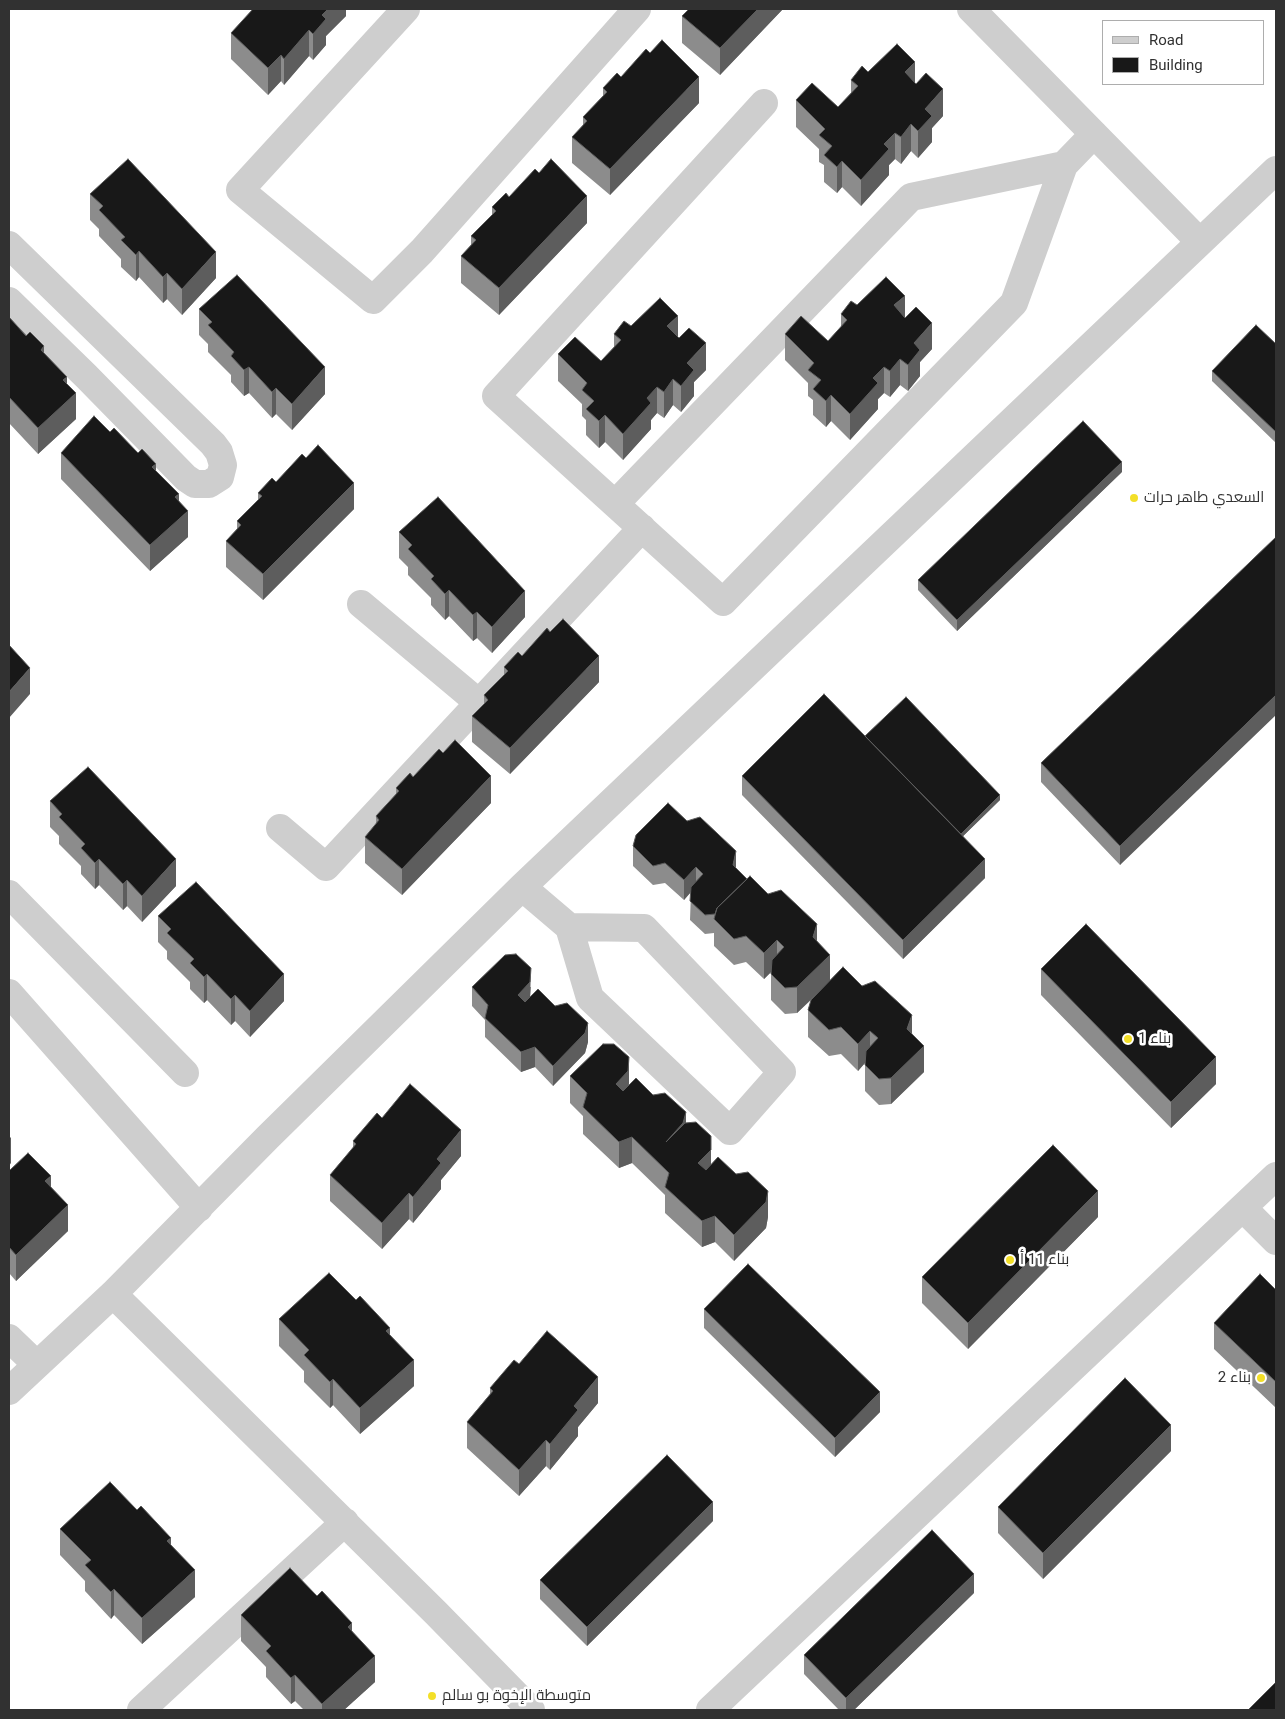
<!DOCTYPE html>
<meta charset="utf-8">
<style>
body{margin:0}
#map{position:relative;width:1285px;height:1719px;overflow:hidden;background:#fff;font-family:Roboto,sans-serif}
canvas{display:block}
.frame{position:absolute;inset:0;border:10px solid #313131;pointer-events:none}
.legend{position:absolute;left:1102px;top:20px;width:162px;height:65px;box-sizing:border-box;background:#fff;border:1px solid #adadad;margin:0;padding:6px 9px;list-style:none;font-size:15px;color:#313131}
.legend li{display:flex;align-items:center;gap:10px;height:25px}
.legend b{width:25px;border:1px solid #adadad}
</style>
<div id="map">
<canvas width="1285" height="1719"></canvas>
<div class="frame"></div>
<ul class="legend">
<li><b style="height:6px;background:#cecece"></b>Road</li>
<li><b style="height:14px;background:#181818"></b>Building</li>
</ul>
</div>
<script>
const g = document.querySelector('canvas').getContext('2d');
g.lineJoin = 'round';
function shape(rows) {
  const path = new Path2D();
  for (const r of rows) {
    path.moveTo(r[0], r[1]);
    for (let i = 2; i < r.length; i += 2) path.lineTo(r[i], r[i + 1]);
  }
  return path;
}
function stroke(path, color, width, dash) {
  g.strokeStyle = color;
  g.lineWidth = width;
  g.lineCap = dash ? 'butt' : 'round';
  g.setLineDash(dash || []);
  g.stroke(path);
}
function fill(path, color) {
  g.fillStyle = color;
  g.fill(path, 'evenodd');
}
function drawText(font, color, halo, rows, align = 'center') {
  g.font = font + ' Roboto,Cairo,sans-serif';
  g.lineWidth = 5;
  g.setLineDash([]);
  g.textBaseline = 'middle';
  g.strokeStyle = halo;
  g.fillStyle = color;
  for (const [text, x, y, turn = 0] of rows) {
    g.save();
    g.translate(x, y);
    g.rotate((+turn || 0) * Math.PI / 180);
    g.textAlign = isNaN(turn) ? turn : align;
    if (halo) g.strokeText(text, 0, 0);
    g.fillText(text, 0, 0);
    g.restore();
  }
}
const minor = shape([
 [406,9,240,190,373,300,422,251,637,9],
 [971,9,1200,242],
 [764,103,496,396,723,602,1014,303,1064,165,1094,134],
 [9,245,213,444,219,452,223,465,220,477,209,484,195,484,186,478,86,376,9,301],
 [615,504,911,197,1064,165],
 [361,604,479,703],
 [280,828,326,867,642,528],
 [522,887,569,927,590,998,730,1131,782,1072,644,928,569,927],
 [9,894,185,1073],
 [9,993,199,1208],
 [1243,1208,1276,1241],
 [113,1294,436,1613,531,1710],
 [9,1338,36,1364],
 [9,1391,113,1294,268,1137,522,887,1276,170],
 [141,1710,345,1522],
 [710,1710,1276,1176]
]);
const wall = shape([
 [346,9,346,16,326,36,326,45,313,60,309,56,284,85,281,81,268,95,231,59,231,33],
 [783,9,720,75,682,43,682,16],
 [650,53,699,103,610,195,572,163,572,137,583,126,583,117,603,96,603,88,621,77],
 [868,72,915,83,943,116,932,128,932,142,918,158,911,151,901,164,895,159,889,165,889,175,861,206,842,187,837,193,824,182,824,165,819,162,819,149,796,127,796,100,838,107,851,93,851,80],
 [90,194,216,278,182,315,167,299,163,303,139,277,136,281,121,267,121,259,99,236,99,229,90,220],
 [509,197,587,223,499,315,461,283,461,256,471,245,471,236,492,215,492,207],
 [857,305,905,317,932,349,920,362,920,376,908,391,900,385,890,397,884,393,878,399,878,409,850,440,831,421,826,427,813,415,813,400,808,396,808,383,785,360,785,334,828,341,841,327,841,314],
 [199,309,325,394,292,430,276,414,272,418,249,393,244,396,231,382,231,375,208,352,208,344,199,335],
 [9,317,44,353,67,384,76,419,38,454,9,423],
 [631,326,678,337,706,370,694,382,694,396,681,412,673,405,664,418,657,413,651,420,651,429,623,460,605,442,599,448,586,435,586,420,582,416,582,404,558,381,558,354,601,361,614,347,614,334],
 [1276,344,1276,443,1212,381,1212,371],
 [110,432,138,453,156,471,179,501,188,537,150,571,61,479,61,453],
 [1122,472,957,631,918,590,918,580],
 [276,482,354,509,263,600,226,567,226,541,237,529,237,521,258,500,258,493],
 [399,532,525,617,492,653,477,638,473,641,449,616,445,620,431,605,431,598,408,575,408,567,399,558],
 [1276,537,1120,865,1041,782,1041,763],
 [550,632,599,682,510,774,472,742,472,716,484,704,484,695,504,675,504,667,522,656],
 [865,736,1000,800,963,836,985,878,903,959,742,795,742,776],
 [413,777,491,803,402,895,365,863,365,837,376,825,376,816,396,795,396,788],
 [50,801,176,886,142,922,127,906,123,910,99,885,95,889,81,874,81,866,59,844,59,836,50,827],
 [687,821,747,879,768,894,817,941,830,980,862,986,912,1033,924,1072,891,1104,879,1105,865,1091,865,1063,858,1071,841,1054,829,1056,808,1037,808,1010,811,1000,797,1013,785,1014,771,1000,771,972,764,979,746,962,734,965,714,946,714,933,705,934,690,920,691,892,684,900,665,883,653,885,633,866,633,846],
 [158,916,284,1001,250,1037,235,1021,231,1025,207,1000,204,1003,190,989,190,982,167,959,167,951,158,942],
 [1041,969,1216,1084,1171,1128,1041,995],
 [472,987,531,987,530,997,588,1042,585,1053,553,1086,535,1067,521,1072,485,1037,485,1020,472,1006],
 [570,1076,629,1085,653,1095,686,1123,711,1165,768,1217,766,1228,734,1261,715,1242,702,1247,665,1213,665,1195,632,1163,619,1168,583,1134,583,1116,570,1103],
 [382,1118,461,1156,441,1180,441,1189,413,1223,409,1219,382,1249,330,1201,330,1175,353,1148,353,1141],
 [9,1169,10,1170,51,1187,68,1231,16,1281,9,1273],
 [1098,1217,968,1349,922,1303,922,1277],
 [1276,1290,1276,1408,1214,1349,1214,1323],
 [704,1309,880,1412,835,1457,704,1328],
 [279,1319,390,1335,414,1386,360,1434,333,1405,330,1408,304,1382,304,1371,279,1346],
 [490,1388,598,1403,578,1427,578,1436,550,1470,546,1466,519,1496,467,1448,467,1422,490,1394],
 [1171,1451,1043,1579,998,1533,998,1507],
 [713,1521,587,1646,540,1599,540,1580],
 [60,1529,171,1545,195,1597,142,1644,114,1615,111,1619,85,1591,85,1581,60,1555],
 [974,1593,854,1710,839,1710,804,1674,804,1655],
 [241,1615,352,1631,375,1682,344,1710,304,1710,295,1701,291,1704,266,1677,266,1667,241,1641]
]);
const shadedWall = shape([
 [328,9,346,9,346,16,326,36,326,45,313,60,313,34,322,15],
 [758,9,783,9,720,75,720,48],
 [309,30,309,56,284,85,284,59],
 [281,55,281,81,268,95,268,68],
 [915,62,915,88,905,72],
 [699,77,699,103,610,195,610,169],
 [943,89,943,116,932,128,932,142,918,158,918,131,925,109],
 [911,124,911,151,901,164,901,137],
 [895,133,895,159,889,165,889,175,861,206,861,180,884,144],
 [842,161,842,187,837,193,837,167],
 [587,196,587,223,499,315,499,288],
 [139,251,139,277,136,281,136,255],
 [216,252,216,278,182,315,182,289],
 [167,273,167,299,163,303,163,277],
 [905,296,905,322,894,305],
 [678,316,678,343,667,326],
 [932,323,932,349,920,362,920,376,908,391,908,365,914,343],
 [706,343,706,370,694,382,694,396,681,412,681,386,687,363],
 [44,346,44,373,41,350],
 [900,359,900,385,890,397,890,371],
 [249,367,249,393,244,396,244,370],
 [325,367,325,394,292,430,292,404],
 [884,367,884,393,878,399,878,409,850,440,850,414,873,378],
 [67,377,67,401,76,393,76,419,38,454,38,428,63,380],
 [673,379,673,405,664,418,664,392],
 [657,387,657,413,651,420,651,429,623,460,623,434,647,398],
 [276,388,276,414,272,418,272,392],
 [831,395,831,421,826,427,826,401],
 [605,415,605,442,599,448,599,421],
 [1122,462,1122,472,957,631,957,620],
 [156,464,156,490,152,467],
 [354,483,354,509,263,600,263,574],
 [179,494,179,519,188,511,188,537,150,571,150,545,175,497],
 [449,590,449,616,445,620,445,594],
 [525,591,525,617,492,653,492,627],
 [477,612,477,638,473,641,473,615],
 [599,656,599,682,510,774,510,748],
 [30,668,30,694,9,718,9,692],
 [1276,695,1276,715,1120,865,1120,846],
 [491,776,491,803,402,895,402,869],
 [1000,795,1000,800,953,846,953,841],
 [736,851,736,870,733,865],
 [99,859,99,885,95,889,95,863],
 [176,859,176,886,142,922,142,896],
 [985,859,985,878,903,959,903,940],
 [696,867,696,886,684,900,684,880],
 [127,880,127,906,123,910,123,884],
 [817,924,817,950,813,937],
 [777,940,777,966,764,979,764,953],
 [830,955,830,981,797,1013,797,987],
 [531,968,530,1001,518,1014,518,995],
 [207,974,207,1000,204,1003,204,977],
 [284,974,284,1001,250,1037,250,1011],
 [235,995,235,1021,231,1025,231,999],
 [912,1015,912,1041,907,1029],
 [588,1023,588,1042,585,1053,553,1086,553,1066],
 [870,1031,870,1057,858,1071,858,1044],
 [924,1046,924,1072,891,1104,891,1078],
 [535,1047,535,1067,521,1072,521,1052],
 [629,1057,629,1083,628,1097,616,1084],
 [1216,1057,1216,1084,1171,1128,1171,1102],
 [686,1112,686,1138,666,1142],
 [461,1130,461,1156,441,1180,441,1189,413,1223,413,1197,437,1159],
 [711,1136,711,1176,698,1163],
 [11,1137,11,1163,9,1166,9,1139],
 [632,1137,632,1163,619,1168,619,1142],
 [51,1176,51,1203,45,1181],
 [768,1191,768,1217,766,1228,734,1261,734,1235],
 [1098,1191,1098,1217,968,1349,968,1323],
 [409,1193,409,1219,382,1249,382,1223],
 [68,1205,68,1231,16,1281,16,1255],
 [715,1216,715,1242,702,1247,702,1221],
 [390,1328,390,1354,386,1331],
 [414,1360,414,1386,360,1434,360,1408],
 [598,1377,598,1403,578,1427,578,1436,550,1470,550,1444,574,1406],
 [333,1379,333,1405,330,1408,330,1382],
 [880,1392,880,1412,835,1457,835,1438],
 [1171,1425,1171,1451,1043,1579,1043,1553],
 [546,1440,546,1466,519,1496,519,1470],
 [713,1502,713,1521,587,1646,587,1627],
 [171,1538,171,1564,167,1541],
 [195,1570,195,1597,142,1644,142,1618],
 [974,1574,974,1593,854,1710,846,1710,846,1698],
 [114,1589,114,1615,111,1619,111,1592],
 [352,1623,352,1649,348,1627],
 [375,1656,375,1682,344,1710,322,1710,322,1704],
 [295,1675,295,1701,291,1704,291,1678]
]);
const building = shape([
 [253,9,328,9,322,15,326,19,313,34,309,30,284,59,281,55,268,68,231,33,253,9],
 [689,9,758,9,720,48,682,16,689,9],
 [662,40,699,77,610,169,572,137,587,121,583,117,607,92,603,88,617,73,621,77,646,49,650,53,662,40],
 [897,44,915,62,905,72,916,84,926,73,943,89,925,109,932,116,918,131,911,124,901,137,895,133,884,144,889,149,861,180,842,161,837,167,824,155,832,146,819,135,825,129,796,100,812,83,838,107,858,86,851,80,862,66,868,72,897,44],
 [128,159,216,252,182,289,167,273,163,277,139,251,136,255,121,240,125,237,99,210,103,206,90,194,128,159],
 [551,159,587,196,499,288,461,256,476,240,471,236,496,211,492,207,506,193,509,197,535,169,539,173,551,159],
 [237,275,325,367,292,404,276,388,272,392,249,367,244,370,231,356,234,352,208,325,212,322,199,309,237,275],
 [886,277,905,296,894,305,905,318,916,307,932,323,914,343,920,350,908,365,900,359,890,371,884,367,873,378,878,383,850,414,831,395,826,401,813,389,821,380,808,370,814,363,785,334,801,316,828,341,847,320,841,314,851,301,857,305,886,277],
 [660,298,678,316,667,326,679,338,689,328,706,343,687,363,694,370,681,386,673,379,664,392,657,387,647,398,651,403,623,434,605,415,599,421,586,409,594,401,582,390,587,383,558,354,575,337,601,361,621,340,614,334,624,321,631,326,660,298],
 [9,317,26,336,30,332,44,346,41,350,67,377,63,380,76,393,38,428,9,397,9,317],
 [1256,325,1276,344,1276,432,1212,371,1256,325],
 [94,416,110,432,114,428,138,453,142,449,156,464,152,467,179,494,175,497,188,511,150,545,61,453,94,416],
 [1083,421,1122,462,957,620,918,580,1083,421],
 [318,445,354,483,263,574,226,541,241,525,237,521,262,496,258,493,272,478,276,482,302,454,306,458,318,445],
 [438,497,525,591,492,627,477,612,473,615,449,590,445,594,431,579,434,576,408,549,412,545,399,532,438,497],
 [1276,537,1276,695,1120,846,1041,763,1276,537],
 [563,619,599,656,510,748,472,716,488,700,484,695,508,671,504,667,518,652,522,656,547,628,550,632,563,619],
 [9,645,30,668,9,692,9,645],
 [824,694,985,859,903,940,742,776,824,694],
 [906,697,1000,795,961,834,865,736,906,697],
 [455,740,491,776,402,869,365,837,379,820,376,816,399,791,396,788,410,773,413,777,439,749,443,753,455,740],
 [88,767,176,859,142,896,127,880,123,884,99,859,95,863,81,848,85,844,59,817,62,814,50,801,88,767],
 [668,803,687,821,700,817,736,851,733,865,747,879,717,908,715,914,705,915,690,901,691,887,703,874,696,867,684,880,665,863,653,866,633,846,636,835,668,803],
 [750,876,768,894,781,890,817,924,813,937,830,955,797,987,785,988,771,974,772,960,784,947,777,940,764,953,746,936,734,939,714,919,717,908,750,876],
 [196,882,284,974,250,1011,235,995,231,999,207,974,204,977,190,963,194,959,167,933,171,929,158,916,196,882],
 [1086,924,1216,1057,1171,1102,1041,969,1086,924],
 [516,954,531,968,530,982,518,995,525,1002,538,989,555,1006,567,1003,588,1023,585,1033,553,1066,535,1047,521,1052,485,1018,488,1005,472,987,505,955,516,954],
 [843,967,862,986,875,981,912,1015,907,1029,924,1046,891,1078,879,1079,865,1065,866,1051,878,1038,870,1031,858,1044,841,1027,829,1030,808,1010,811,1000,843,967],
 [603,1044,614,1044,629,1057,628,1071,616,1084,623,1091,636,1078,653,1095,665,1093,686,1112,683,1123,666,1142,685,1123,696,1122,711,1136,711,1150,698,1163,706,1170,718,1157,736,1174,748,1172,768,1191,766,1202,734,1235,715,1216,702,1221,665,1187,669,1173,632,1137,619,1142,583,1107,587,1093,570,1076,603,1044],
 [410,1084,461,1130,437,1159,441,1163,413,1197,409,1193,382,1223,330,1175,356,1144,353,1141,377,1113,382,1118,410,1084],
 [1053,1145,1098,1191,968,1323,922,1277,1053,1145],
 [28,1153,51,1176,45,1181,68,1205,16,1255,9,1247,9,1169,10,1170,28,1153],
 [748,1264,880,1392,835,1438,704,1309,748,1264],
 [329,1273,356,1300,360,1296,390,1328,386,1331,414,1360,360,1408,333,1379,330,1382,304,1355,309,1350,279,1319,329,1273],
 [1260,1274,1276,1290,1276,1382,1214,1323,1260,1274],
 [547,1331,598,1377,574,1406,578,1410,550,1444,546,1440,519,1470,467,1422,493,1391,490,1388,514,1360,519,1364,547,1331],
 [1125,1378,1171,1425,1043,1553,998,1507,1125,1378],
 [667,1455,713,1502,587,1627,540,1580,667,1455],
 [110,1482,137,1510,141,1506,171,1538,167,1541,195,1570,142,1618,114,1589,111,1592,85,1565,91,1560,60,1529,110,1482],
 [932,1530,974,1574,846,1698,804,1655,932,1530],
 [290,1568,317,1596,322,1591,352,1623,348,1627,375,1656,322,1704,295,1675,291,1678,266,1651,271,1646,241,1615,290,1568],
 [1276,1682,1276,1710,1251,1710,1249,1709,1276,1682]
]);
const markers = [
 [1134,498,5,"#f3df28"],
 [1128,1039,5,"#f3df28"],
 [1010,1260,5,"#f3df28"],
 [1261,1378,5,"#f3df28"],
 [432,1696,5,"#f3df28"]
];
const poiNames = [
 ["السعدي طاهر حرات",1144,498],
 ["بناء 1",1138,1039],
 ["بناء 11 أ",1020,1260],
 ["بناء 2",1251,1378,"right"],
 ["متوسطة الإخوة بو سالم",442,1696]
];
stroke(minor, '#cecece', 28);
fill(wall, '#8c8c8c');
fill(shadedWall, '#5d5d5d');
fill(building, '#181818');
stroke(building, '#5d5d5d', 1);
for (const [x, y, r, color] of markers) {
  const dot = new Path2D();
  dot.arc(x, y, r, 0, 2 * Math.PI);
  g.fillStyle = color;
  g.fill(dot);
  stroke(dot, '#fff', 2);
}
drawText('15px', '#313131', '#fff', poiNames, 'left');
</script>
